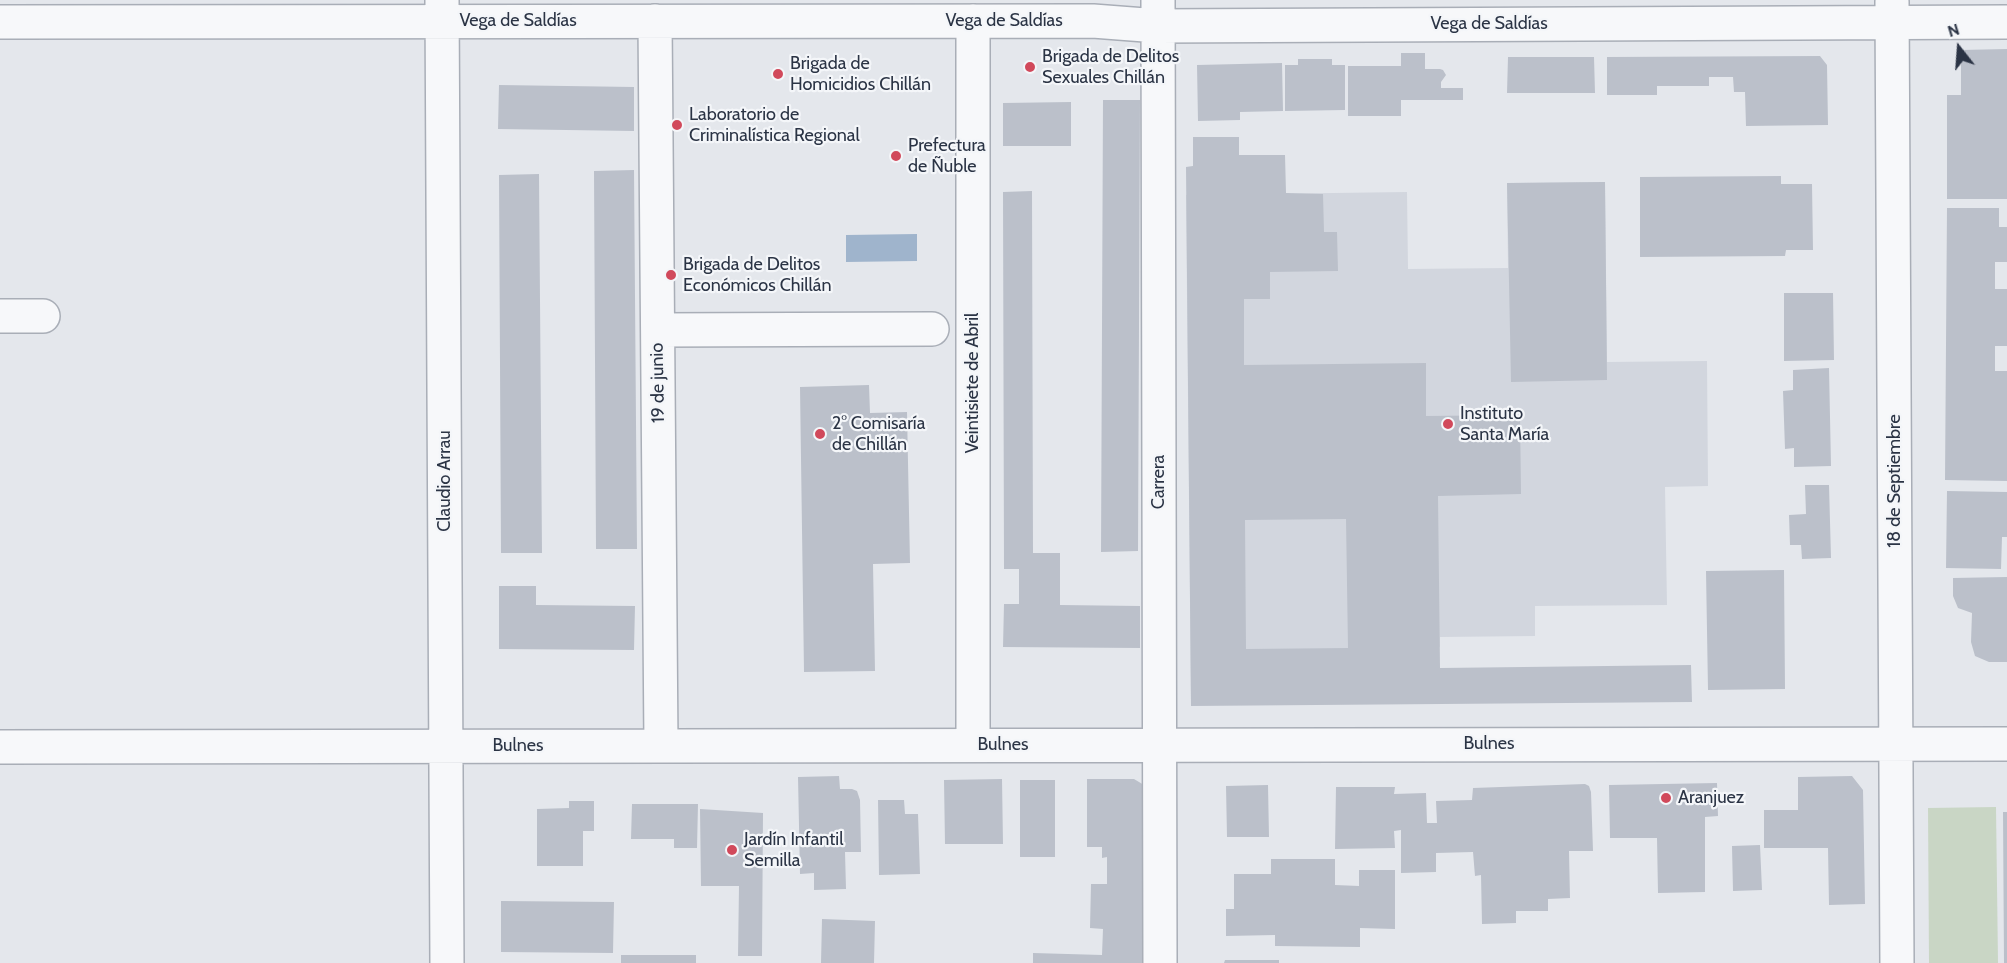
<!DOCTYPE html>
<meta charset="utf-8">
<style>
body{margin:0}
#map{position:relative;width:2007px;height:963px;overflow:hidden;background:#e4e7ec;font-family:Cabin,sans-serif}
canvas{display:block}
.north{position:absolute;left:1929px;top:18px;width:60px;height:60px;-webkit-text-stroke:4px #f4f6f9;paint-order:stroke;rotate:343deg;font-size:16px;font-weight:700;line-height:24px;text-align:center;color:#2b3445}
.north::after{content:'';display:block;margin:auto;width:21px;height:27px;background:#2b3445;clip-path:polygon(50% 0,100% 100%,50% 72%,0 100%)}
</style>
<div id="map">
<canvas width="2007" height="963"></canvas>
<div class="north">N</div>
</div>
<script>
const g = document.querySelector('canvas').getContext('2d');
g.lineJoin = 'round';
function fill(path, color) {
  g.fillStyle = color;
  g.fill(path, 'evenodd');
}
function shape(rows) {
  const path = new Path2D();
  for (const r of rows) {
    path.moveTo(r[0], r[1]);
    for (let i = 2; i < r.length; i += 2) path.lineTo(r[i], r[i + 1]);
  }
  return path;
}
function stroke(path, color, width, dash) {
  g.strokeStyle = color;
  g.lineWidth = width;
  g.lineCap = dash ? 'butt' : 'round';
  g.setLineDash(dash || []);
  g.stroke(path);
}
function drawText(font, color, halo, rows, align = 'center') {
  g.font = font + ' Cabin,sans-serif';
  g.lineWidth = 4.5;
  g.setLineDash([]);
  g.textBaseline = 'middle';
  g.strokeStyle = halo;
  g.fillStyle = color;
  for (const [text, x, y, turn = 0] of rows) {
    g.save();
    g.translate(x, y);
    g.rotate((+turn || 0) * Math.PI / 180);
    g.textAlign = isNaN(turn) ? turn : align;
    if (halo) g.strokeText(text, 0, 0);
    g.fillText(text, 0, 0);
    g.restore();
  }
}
const built = shape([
 [1605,182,1607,362,1707,361,1708,486,1665,487,1667,605,1535,606,1535,636,1440,637,1440,647,1191,706,1186,195,1407,192,1408,269,1508,268,1507,183]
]);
const green = shape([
 [1996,807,1998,963,1929,963,1928,808]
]);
const water = shape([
 [917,234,917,261,846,262,846,235]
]);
const building = shape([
 [2007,49,2007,199,1947,199,1947,95,1961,95,1961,50],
 [1401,53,1425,53,1425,69,1440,69,1443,70,1446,75,1441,82,1441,88,1463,88,1463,100,1401,100,1401,116,1348,116,1348,66,1401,66],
 [1820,56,1827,65,1828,125,1746,126,1745,92,1734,92,1733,77,1709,77,1709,86,1657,86,1657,95,1607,95,1607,57],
 [1508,57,1594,57,1595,93,1507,93],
 [1298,59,1332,59,1332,65,1345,65,1345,110,1285,111,1285,65,1298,65],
 [1282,63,1283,111,1240,112,1240,120,1198,121,1197,65],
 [499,85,634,87,634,131,498,129],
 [1103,100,1140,100,1138,551,1101,552],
 [1071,102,1071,146,1003,146,1003,103],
 [1193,137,1239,137,1239,155,1285,155,1286,193,1323,194,1324,232,1337,232,1338,271,1270,272,1270,299,1244,299,1244,365,1426,363,1426,416,1520,415,1521,494,1438,496,1440,668,1691,665,1692,702,1191,706,1186,167,1193,166],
 [1346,519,1348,648,1246,649,1245,520],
 [634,170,637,549,596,549,594,171],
 [539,174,542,553,501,553,499,175],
 [1781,176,1781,184,1812,184,1813,250,1786,250,1785,256,1640,257,1640,177],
 [1605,182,1607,380,1511,382,1507,183],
 [1032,191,1033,553,1060,553,1060,605,1140,606,1140,648,1003,647,1004,604,1019,604,1019,569,1004,569,1003,192],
 [1947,208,1999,208,1999,227,2007,227,2007,262,1995,262,1995,289,2007,289,2007,346,1995,346,1995,371,2007,371,2007,481,1945,480],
 [1784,293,1833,293,1834,360,1784,361],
 [1829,368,1831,466,1794,467,1794,448,1785,449,1783,391,1793,390,1793,370],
 [869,385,870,413,907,412,910,563,873,564,875,671,804,672,800,387],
 [1805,485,1829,485,1831,558,1802,559,1801,545,1790,545,1789,515,1806,514],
 [1947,491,2007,492,2007,537,2002,537,2001,569,1946,568],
 [1784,570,1785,689,1708,690,1706,571],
 [2007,577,2007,662,1989,662,1975,656,1971,642,1972,613,1958,608,1953,596,1953,578],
 [499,586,536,586,536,605,635,606,634,650,499,649],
 [839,776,840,789,852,789,857,791,860,800,861,852,845,852,846,889,814,890,814,873,800,874,798,777],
 [1852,776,1863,790,1865,904,1829,905,1828,848,1764,848,1764,810,1798,810,1798,777],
 [1002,779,1003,844,945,844,944,780],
 [1087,779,1134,779,1144,785,1142,963,1033,963,1033,953,1102,955,1103,929,1090,928,1091,884,1107,884,1107,857,1102,858,1102,847,1087,847],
 [1020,780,1055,780,1055,857,1020,857],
 [1717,783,1718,816,1705,817,1705,892,1658,893,1657,838,1610,838,1609,785],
 [1585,784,1589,786,1591,792,1593,851,1569,851,1570,898,1548,899,1548,911,1516,911,1516,923,1482,924,1481,875,1475,876,1473,852,1436,853,1436,872,1401,873,1401,830,1394,831,1395,848,1335,849,1336,787,1395,787,1394,794,1426,793,1427,823,1437,823,1436,801,1472,800,1473,788],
 [1268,785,1269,837,1227,837,1226,786],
 [878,800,904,800,905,814,918,814,920,874,879,875],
 [569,801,594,801,594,831,583,831,583,866,537,866,537,809,569,808],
 [632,804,698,804,697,848,674,848,674,839,631,839],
 [700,809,763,813,762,956,738,956,739,886,701,886],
 [2003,812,2007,812,2007,963,2004,963],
 [1760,845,1762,890,1733,891,1732,846],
 [1271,859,1335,859,1335,885,1359,886,1359,870,1395,870,1395,929,1360,928,1360,947,1275,946,1275,935,1226,936,1226,909,1234,909,1234,874,1271,874],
 [501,901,614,902,613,953,501,952],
 [822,919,875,921,874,963,821,963],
 [621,955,696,955,696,963,621,963],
 [1225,960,1279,960,1279,963,1224,963]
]);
const minor = shape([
 [442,0,447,963],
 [1158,0,1160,963],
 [1892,2,1897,963],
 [655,21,661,745],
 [0,22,1093,21,1158,26,2007,22],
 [0,316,43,316],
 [658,330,932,329],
 [973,745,973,21],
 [0,747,2007,744]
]);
const markers = [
 [1030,67,6,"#d1495b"],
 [778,74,6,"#d1495b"],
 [677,125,6,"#d1495b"],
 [896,156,6,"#d1495b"],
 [671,275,6,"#d1495b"],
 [1448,424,6,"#d1495b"],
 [820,434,6,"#d1495b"],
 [1666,798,6,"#d1495b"],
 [732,850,6,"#d1495b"]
];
const streetNames = [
 ["Vega de Saldías",518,21],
 ["Vega de Saldías",1004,21],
 ["Vega de Saldías",1489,24],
 ["19 de junio",658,383,-91],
 ["Veintisiete de Abril",973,383,-90],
 ["Claudio Arrau",445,481,-90],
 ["18 de Septiembre",1895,481,-90],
 ["Carrera",1159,482,-90],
 ["Bulnes",1489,744],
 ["Bulnes",1003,745],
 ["Bulnes",518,746]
];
const poiNames = [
 ["Brigada de Delitos",1042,57],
 ["Sexuales Chillán",1042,78],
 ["Brigada de",790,64],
 ["Homicidios Chillán",790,85],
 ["Laboratorio de",689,115],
 ["Criminalística Regional",689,136],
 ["Prefectura",908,146],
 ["de Ñuble",908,167],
 ["Brigada de Delitos",683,265],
 ["Económicos Chillán",683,286],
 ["Instituto",1460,414],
 ["Santa María",1460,435],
 ["2° Comisaría",832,424],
 ["de Chillán",832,445],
 ["Aranjuez",1678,798],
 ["Jardín Infantil",744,840],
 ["Semilla",744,861]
];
fill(built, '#d2d6de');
fill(green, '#c9d6c5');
fill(water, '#9fb4cc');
fill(building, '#bbc0ca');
stroke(minor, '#a9aeb7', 36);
stroke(minor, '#f7f8fa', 33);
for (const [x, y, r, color] of markers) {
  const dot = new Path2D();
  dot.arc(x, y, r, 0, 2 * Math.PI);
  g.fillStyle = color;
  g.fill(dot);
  stroke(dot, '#f4f6f9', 2);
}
drawText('18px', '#2b3445', '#f4f6f9', streetNames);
drawText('18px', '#2b3445', '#f4f6f9', poiNames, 'left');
</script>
